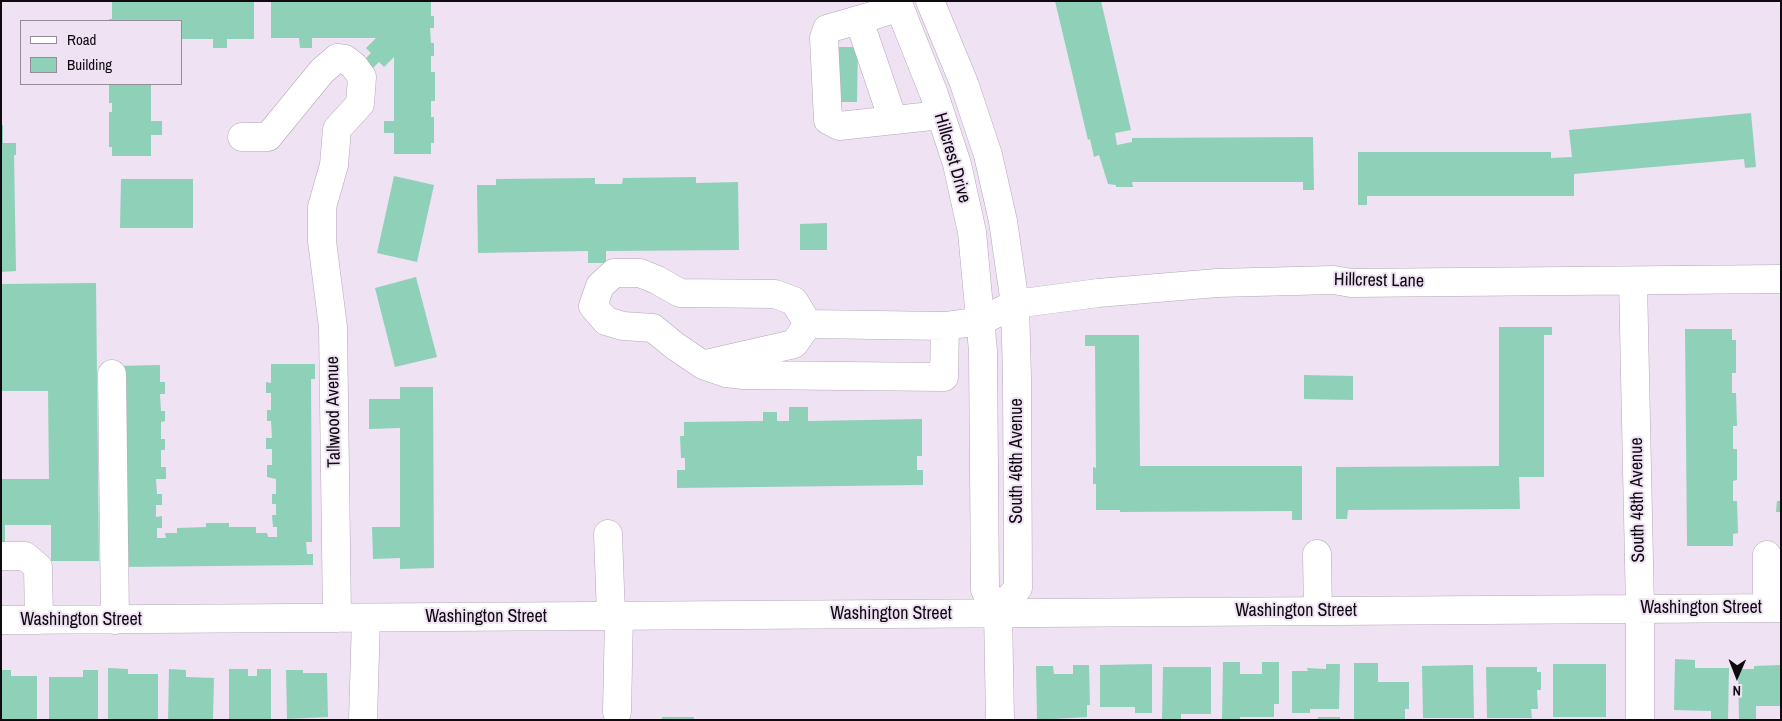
<!DOCTYPE html>
<style>
body{margin:0}
#map{position:relative;width:1782px;height:721px;overflow:hidden;background:#efe2f3;font-family:"Archivo Narrow",sans-serif}
canvas{display:block}
.frame{position:absolute;inset:0;border:2px solid #0e0a10;pointer-events:none}
.legend{position:absolute;left:20px;top:20px;width:162px;height:65px;box-sizing:border-box;background:#efe2f3;border:1px solid #958c98;margin:0;padding:6px 9px;list-style:none;font-size:15px;color:#0e0a10}
.legend li{display:flex;align-items:center;gap:10px;height:25px}
.legend b{width:25px;border:1px solid #958c98}
.north{position:absolute;left:1712px;top:651px;width:50px;height:50px;-webkit-text-stroke:4px #efe2f3;paint-order:stroke;rotate:181deg;font-size:14px;font-weight:700;line-height:20px;text-align:center;color:#0e0a10}
.north::after{content:'';display:block;margin:auto;width:18px;height:22px;background:#0e0a10;clip-path:polygon(50% 0,100% 100%,50% 72%,0 100%)}
</style>
<div id="map">
<canvas width="1782" height="721"></canvas>
<div class="frame"></div>
<ul class="legend">
<li><b style="height:6px;background:#fff"></b>Road</li>
<li><b style="height:14px;background:#8fd0b8"></b>Building</li>
</ul>
<div class="north">N</div>
</div>
<script>
const g = document.querySelector('canvas').getContext('2d');
g.lineJoin = 'round';
function fill(path, color) {
  g.fillStyle = color;
  g.fill(path, 'evenodd');
}
function shape(rows) {
  const path = new Path2D();
  for (const r of rows) {
    path.moveTo(r[0], r[1]);
    for (let i = 2; i < r.length; i += 2) path.lineTo(r[i], r[i + 1]);
  }
  return path;
}
function stroke(path, color, width, dash) {
  g.strokeStyle = color;
  g.lineWidth = width;
  g.lineCap = dash ? 'butt' : 'round';
  g.setLineDash(dash || []);
  g.stroke(path);
}
function drawText(font, color, halo, rows, align = 'center') {
  g.font = font + ' "Archivo Narrow",sans-serif';
  g.lineWidth = 4;
  g.setLineDash([]);
  g.textBaseline = 'middle';
  g.strokeStyle = halo;
  g.fillStyle = color;
  for (const [text, x, y, turn = 0] of rows) {
    g.save();
    g.translate(x, y);
    g.rotate((+turn || 0) * Math.PI / 180);
    g.textAlign = isNaN(turn) ? turn : align;
    if (halo) g.strokeText(text, 0, 0);
    g.fillText(text, 0, 0);
    g.restore();
  }
}
const building = shape([
 [112,1,254,1,254,39,227,39,227,48,213,48,213,39,181,39,181,21,109,21,109,19,112,19],
 [271,1,431,1,431,16,434,16,434,28,430,28,431,43,434,43,434,56,431,56,431,72,435,72,435,101,431,101,431,117,434,117,434,143,431,143,431,154,394,154,394,133,384,133,384,121,394,121,394,57,384,67,379,62,373,68,365,59,371,53,366,48,376,38,312,38,312,48,300,48,299,38,271,38],
 [1055,1,1101,1,1131,130,1115,133,1117,145,1132,142,1132,138,1313,137,1314,190,1303,190,1303,182,1132,182,1133,187,1116,187,1116,185,1108,184,1099,155,1094,157,1090,139,1088,140],
 [833,47,858,47,857,102,832,102],
 [109,84,151,84,151,121,162,121,162,135,151,135,151,156,112,156,112,147,109,147,109,112,112,112,112,103,109,103],
 [1751,113,1756,167,1745,168,1744,159,1574,174,1574,196,1367,196,1367,205,1358,205,1358,152,1551,152,1551,158,1572,157,1569,130],
 [1,125,3,125,3,143,16,143,16,155,14,155,16,271,1,272],
 [394,176,434,185,417,262,377,253],
 [696,177,696,183,738,182,739,250,606,251,606,263,588,263,588,251,478,253,477,185,496,185,496,179,595,178,595,184,622,184,623,178],
 [121,179,193,179,193,228,120,228],
 [827,223,827,250,800,250,800,224],
 [416,277,437,357,395,367,375,288],
 [96,283,99,561,51,561,51,525,5,525,5,545,1,545,1,479,49,479,48,391,1,391,1,284],
 [1499,327,1552,327,1552,335,1544,335,1544,477,1519,477,1520,509,1348,510,1347,519,1336,519,1336,467,1499,466],
 [1685,329,1732,329,1732,340,1736,340,1736,373,1732,373,1732,393,1736,393,1737,426,1733,426,1733,449,1737,449,1737,480,1733,481,1733,501,1737,501,1738,533,1733,534,1733,546,1687,546],
 [1085,335,1139,335,1140,466,1302,466,1302,520,1292,520,1292,511,1120,512,1120,510,1096,510,1096,484,1093,484,1093,467,1096,468,1095,346,1085,346],
 [271,364,315,364,315,379,311,379,312,542,306,542,307,554,313,554,313,565,121,567,116,366,160,365,160,382,165,382,165,394,160,394,161,411,165,411,165,421,161,422,161,439,165,439,165,450,161,450,161,467,166,467,166,479,156,479,157,494,162,494,162,505,156,505,156,517,162,516,162,528,157,528,157,538,166,538,165,533,177,533,177,528,206,527,206,523,229,523,229,527,256,527,256,533,267,533,268,537,277,537,277,527,273,527,272,515,276,515,276,504,272,504,272,494,276,494,276,479,267,477,267,465,272,465,272,449,266,449,266,438,272,438,271,421,267,421,267,410,271,410,271,393,266,393,266,382,271,383],
 [1304,375,1353,376,1353,400,1304,399],
 [400,387,433,387,434,568,400,569,400,558,373,559,372,527,400,527,400,428,369,429,369,399,400,399],
 [789,407,808,407,808,421,922,419,922,456,917,456,917,470,923,470,923,485,677,488,677,470,685,470,685,458,681,458,680,436,684,436,684,422,763,421,763,412,777,412,777,421,789,421],
 [1777,501,1781,501,1781,512,1776,512],
 [1675,659,1695,660,1695,668,1729,668,1728,720,1711,720,1711,711,1674,710],
 [1223,662,1240,662,1240,674,1262,674,1262,662,1279,662,1279,704,1274,704,1274,717,1240,717,1240,720,1222,720],
 [1354,663,1378,663,1378,682,1409,682,1409,709,1405,709,1405,720,1354,720],
 [1152,664,1152,713,1135,713,1135,707,1100,707,1100,665],
 [1326,664,1340,664,1339,709,1310,709,1310,713,1292,713,1292,671,1308,671,1307,668,1326,669],
 [1553,664,1606,664,1606,717,1553,717],
 [1073,665,1089,665,1090,705,1087,705,1087,717,1037,720,1036,666,1053,666,1054,674,1073,674],
 [1473,665,1474,718,1423,718,1422,666],
 [1781,665,1781,706,1756,706,1756,719,1739,719,1738,669,1754,669,1754,666],
 [1163,667,1211,667,1211,714,1181,714,1181,720,1162,720],
 [1486,667,1537,667,1537,672,1541,672,1541,690,1537,690,1538,709,1531,709,1532,718,1487,718],
 [108,668,128,669,128,674,158,674,158,720,108,720],
 [169,669,186,670,186,677,214,678,213,720,168,720],
 [229,669,248,669,248,676,257,676,257,669,271,669,271,719,229,720],
 [1,670,11,670,11,676,37,676,37,720,1,720],
 [83,670,98,670,98,720,49,720,49,677,83,677],
 [286,670,303,670,303,673,327,673,328,717,287,719],
 [662,717,694,717,694,720,662,720],
 [1318,717,1340,717,1340,720,1318,720]
]);
const minor = shape([
 [897,1,934,94,957,164,972,232,983,351,985,590,998,612,1000,720],
 [930,1,964,83,988,155,1003,221,1015,304,1017,378,1018,588,998,612],
 [899,7,872,16,827,29,824,38,828,120,839,126,941,115],
 [859,20,893,120],
 [242,137,268,137,322,71,337,58,345,59,354,66,362,77,360,104,337,129,334,165,322,207,322,241,333,327,337,618],
 [1633,281,1640,609,1640,720],
 [808,324,945,326,981,321,1015,304,1098,293,1217,283,1334,280,1351,283,1781,279],
 [808,324,794,301,775,294,680,293,657,280,640,273,614,273,600,286,593,306,606,321,623,326,653,328,675,346,703,365,726,373,744,375,944,377,945,326],
 [706,364,794,344,808,324],
 [112,374,115,620],
 [608,534,611,616],
 [1317,554,1318,611],
 [1,556,25,556,38,567,39,620],
 [1767,608,1767,555],
 [1,620,1781,608],
 [617,712,619,616],
 [363,720,366,618]
]);
const streetNames = [
 ["Hillcrest Drive",952,158,74],
 ["Hillcrest Lane",1379,281,1],
 ["Tallwood Avenue",334,412,-91],
 ["South 46th Avenue",1017,461,-90],
 ["South 48th Avenue",1638,500,-91],
 ["Washington Street",1701,608],
 ["Washington Street",1296,611],
 ["Washington Street",891,614],
 ["Washington Street",486,617],
 ["Washington Street",81,620]
];
fill(building, '#8fd0b8');
stroke(minor, '#b4a7b8', 29);
stroke(minor, '#fff', 28);
drawText('18px', '#0e0a10', '#efe2f3', streetNames);
</script>
